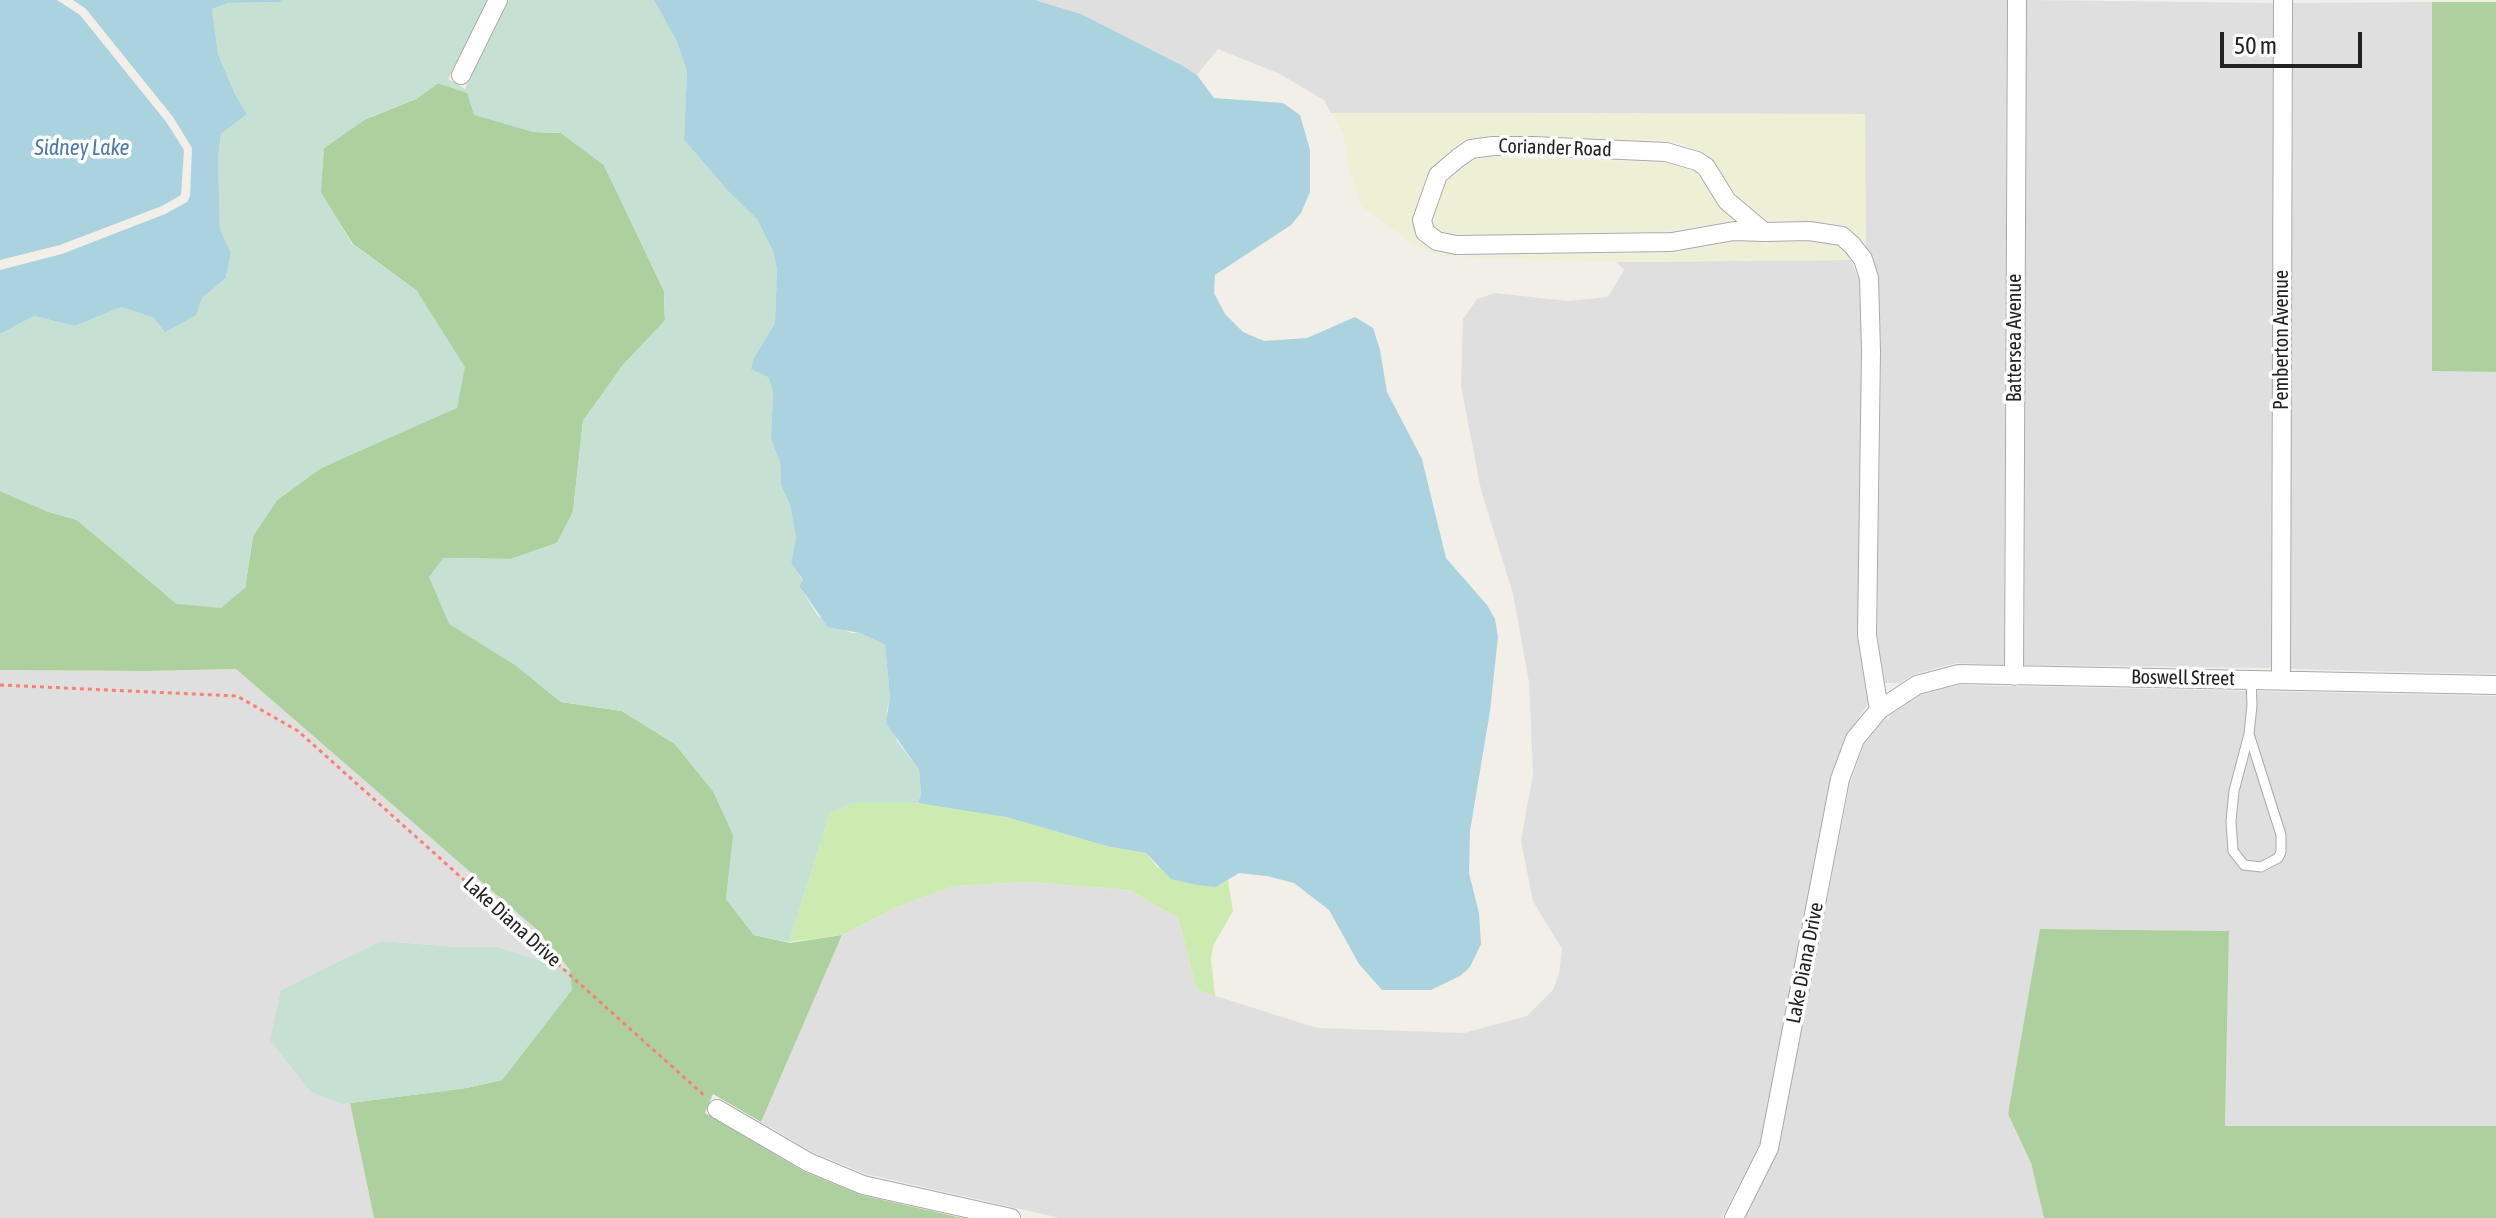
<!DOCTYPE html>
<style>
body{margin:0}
#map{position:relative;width:2496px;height:1218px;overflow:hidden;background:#f2efe9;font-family:"Asap Condensed",sans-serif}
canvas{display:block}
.scale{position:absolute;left:2220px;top:32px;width:142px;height:36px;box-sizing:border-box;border:4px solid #222;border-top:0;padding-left:10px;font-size:24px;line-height:28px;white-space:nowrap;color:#222;-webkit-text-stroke:6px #fff;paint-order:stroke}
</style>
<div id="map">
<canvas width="2496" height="1218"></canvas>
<div class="scale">50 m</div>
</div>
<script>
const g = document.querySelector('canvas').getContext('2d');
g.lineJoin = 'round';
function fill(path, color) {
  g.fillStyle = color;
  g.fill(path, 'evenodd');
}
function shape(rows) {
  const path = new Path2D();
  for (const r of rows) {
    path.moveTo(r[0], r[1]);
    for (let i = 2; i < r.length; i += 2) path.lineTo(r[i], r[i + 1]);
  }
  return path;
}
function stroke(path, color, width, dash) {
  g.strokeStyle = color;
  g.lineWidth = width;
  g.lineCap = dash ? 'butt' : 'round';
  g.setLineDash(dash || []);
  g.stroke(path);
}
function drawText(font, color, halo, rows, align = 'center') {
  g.font = font + ' "Asap Condensed",sans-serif';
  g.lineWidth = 7;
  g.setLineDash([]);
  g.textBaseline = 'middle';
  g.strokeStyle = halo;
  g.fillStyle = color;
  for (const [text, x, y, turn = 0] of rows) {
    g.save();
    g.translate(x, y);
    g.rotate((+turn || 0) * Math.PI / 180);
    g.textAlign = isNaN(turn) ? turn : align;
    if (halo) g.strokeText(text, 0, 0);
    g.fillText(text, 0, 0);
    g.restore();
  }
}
const residential = shape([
 [1035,0,2007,0,2004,665,1956,663,1915,674,1900,683,1884,683,1877,634,1881,350,1878,277,1872,255,1866,246,1864,114,1331,113,1324,100,1280,74,1218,49,1197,75,1081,14],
 [2026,0,2274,3,2271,668,2024,665],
 [2432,2,2432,371,2496,372,2496,674,2290,669,2293,3],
 [1851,260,1859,280,1862,351,1858,634,1868,704,1847,735,1831,777,1760,1144,1722,1218,1060,1218,866,1174,812,1152,761,1122,842,935,897,907,954,886,1029,882,1129,890,1178,918,1197,990,1317,1028,1464,1033,1527,1016,1553,990,1559,974,1562,949,1533,901,1521,841,1533,774,1529,682,1513,594,1481,490,1461,386,1463,319,1477,299,1495,293,1568,301,1608,297,1624,270,1616,262],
 [236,669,536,929,570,970,498,947,457,947,381,941,281,990,343,1104,350,1103,374,1218,0,1218,0,670,147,671],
 [1959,685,2496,696,2496,1126,2225,1126,2229,931,2041,929,2008,1114,2031,1163,2044,1218,1745,1218,1778,1150,1850,783,1864,745,1884,720,1890,718,1890,715,1920,695]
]);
const farmland = shape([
 [1331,113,1865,114,1866,246,1848,228,1831,222,1767,220,1734,193,1711,158,1687,145,1666,141,1493,135,1469,138,1453,148,1430,171,1417,201,1413,223,1420,242,1436,252,1454,256,1648,254,1674,253,1734,242,1761,242,1767,246,1769,242,1809,242,1837,246,1851,260,1616,262,1439,256,1407,240,1361,206,1348,165,1343,134],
 [1493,157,1665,163,1683,167,1699,175,1719,207,1732,220,1671,231,1648,232,1457,234,1441,231,1434,226,1435,209,1446,182,1474,160]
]);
const grass = shape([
 [888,802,933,804,1006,817,1110,847,1146,853,1157,867,1216,887,1228,880,1233,911,1213,946,1211,959,1215,996,1197,990,1178,918,1129,890,1029,882,954,886,897,907,842,935,789,942,830,813,854,803]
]);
const forest = shape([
 [2432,2,2496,2,2496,372,2432,371],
 [438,83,468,93,533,132,561,133,604,165,664,291,665,321,623,365,583,421,573,512,557,543,511,559,443,558,518,667,561,702,622,711,675,744,713,791,734,835,726,899,754,935,790,943,842,935,761,1122,713,1094,705,1113,803,1171,861,1195,962,1218,374,1218,350,1103,466,1088,502,1080,571,990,570,970,536,929,236,669,147,671,0,670,0,491,49,512,77,520,177,604,245,588,253,536,277,500,321,468,457,407,417,291,353,244,320,192,324,148,364,120,416,99],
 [2040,929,2229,931,2225,1126,2496,1126,2496,1218,2044,1218,2031,1163,2008,1114]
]);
const wetland = shape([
 [283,0,487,0,448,79,465,89,509,0,654,0,677,42,687,71,684,140,729,192,757,219,773,251,777,269,775,323,755,356,768,377,773,391,771,439,780,462,781,485,790,505,796,538,791,563,803,581,799,586,818,616,851,633,860,633,885,645,890,697,887,711,897,741,919,770,921,793,918,803,854,803,830,813,789,942,754,935,726,899,733,835,713,791,675,744,622,711,561,702,518,667,449,624,429,577,443,558,511,559,557,543,573,512,583,421,623,365,665,320,664,291,604,165,561,133,533,132,474,115,467,93,438,83,416,99,364,120,324,148,321,192,352,244,417,291,465,367,457,408,321,468,277,500,253,536,245,588,221,608,177,604,77,520,49,512,0,491,0,334,34,316,75,326,121,307,154,318,202,298,226,278,231,253,220,229,218,159,221,134,247,114,235,94,218,54,212,9,228,3,279,2],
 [381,941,457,947,498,947,570,970,572,990,502,1080,466,1088,343,1104,311,1092,270,1040,281,990]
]);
const water = shape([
 [0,0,57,0,80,15,167,123,184,150,181,195,162,206,60,245,0,260],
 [73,0,283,0,279,2,228,3,212,9,218,54,235,94,247,114,221,134,218,158,220,229,231,253,226,278,202,298,196,315,165,332,154,318,121,307,75,326,34,316,0,334,0,270,62,254,165,214,187,202,190,196,192,148,173,117,86,9],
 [654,0,1035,0,1081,14,1181,65,1197,75,1214,98,1283,103,1300,115,1310,150,1310,192,1301,213,1291,225,1215,275,1214,293,1225,314,1243,332,1264,341,1307,338,1355,317,1373,328,1380,350,1387,392,1422,459,1446,558,1487,605,1495,619,1498,637,1490,711,1470,831,1469,873,1479,913,1481,944,1470,967,1460,976,1431,990,1382,990,1359,964,1329,910,1294,883,1267,876,1239,873,1216,887,1197,885,1171,879,1146,853,1110,847,1006,817,918,803,921,793,919,770,886,723,890,697,885,645,860,633,828,627,799,586,803,580,791,563,796,538,790,505,781,485,780,462,771,439,773,391,768,377,751,369,755,356,775,323,777,269,773,251,757,219,729,192,684,140,687,71,677,42]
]);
const path = shape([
 [0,685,237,696,298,731,706,1097]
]);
const service = shape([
 [2249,734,2281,835,2281,852,2278,858,2261,867,2244,865,2233,851,2231,821,2234,791,2249,734,2252,705,2251,679]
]);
const minor = shape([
 [461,75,498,0],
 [1764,232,1727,201,1706,167,1697,161,1666,152,1533,146,1493,146,1471,149,1458,158,1438,175,1422,220,1425,232,1437,241,1456,245,1672,242,1734,231,1764,232,1809,231,1842,236,1852,245,1863,259,1869,278,1871,351,1867,635,1879,710],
 [2014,676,2017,0],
 [2281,679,2283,0],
 [717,1109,808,1162,863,1185,1011,1218],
 [1734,1218,1769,1148,1840,779,1855,739,1879,710,1917,685,1959,674,2496,685]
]);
const streetNames = [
 ["Coriander Road",1555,148,2],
 ["Battersea Avenue",2015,338,-90],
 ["Pemberton Avenue",2282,340,-90],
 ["Boswell Street",2183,678,1],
 ["Lake Diana Drive",512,922,42],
 ["Lake Diana Drive",1805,963,-79]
];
const waterNames = [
 ["Sidney Lake",82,148]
];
fill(residential, '#e0dfdf');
fill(farmland, '#eef0d5');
fill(grass, '#cdebb0');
fill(forest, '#add19e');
fill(wetland, '#c6e0d4');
fill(water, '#aad3df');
stroke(service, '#a9a9a9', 11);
stroke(minor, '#a9a9a9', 20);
stroke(path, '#fa8072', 3, [4, 4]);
stroke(service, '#fff', 9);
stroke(minor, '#fff', 18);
drawText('20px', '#222', '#fff', streetNames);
drawText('italic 22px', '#4a7aab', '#fff', waterNames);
</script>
